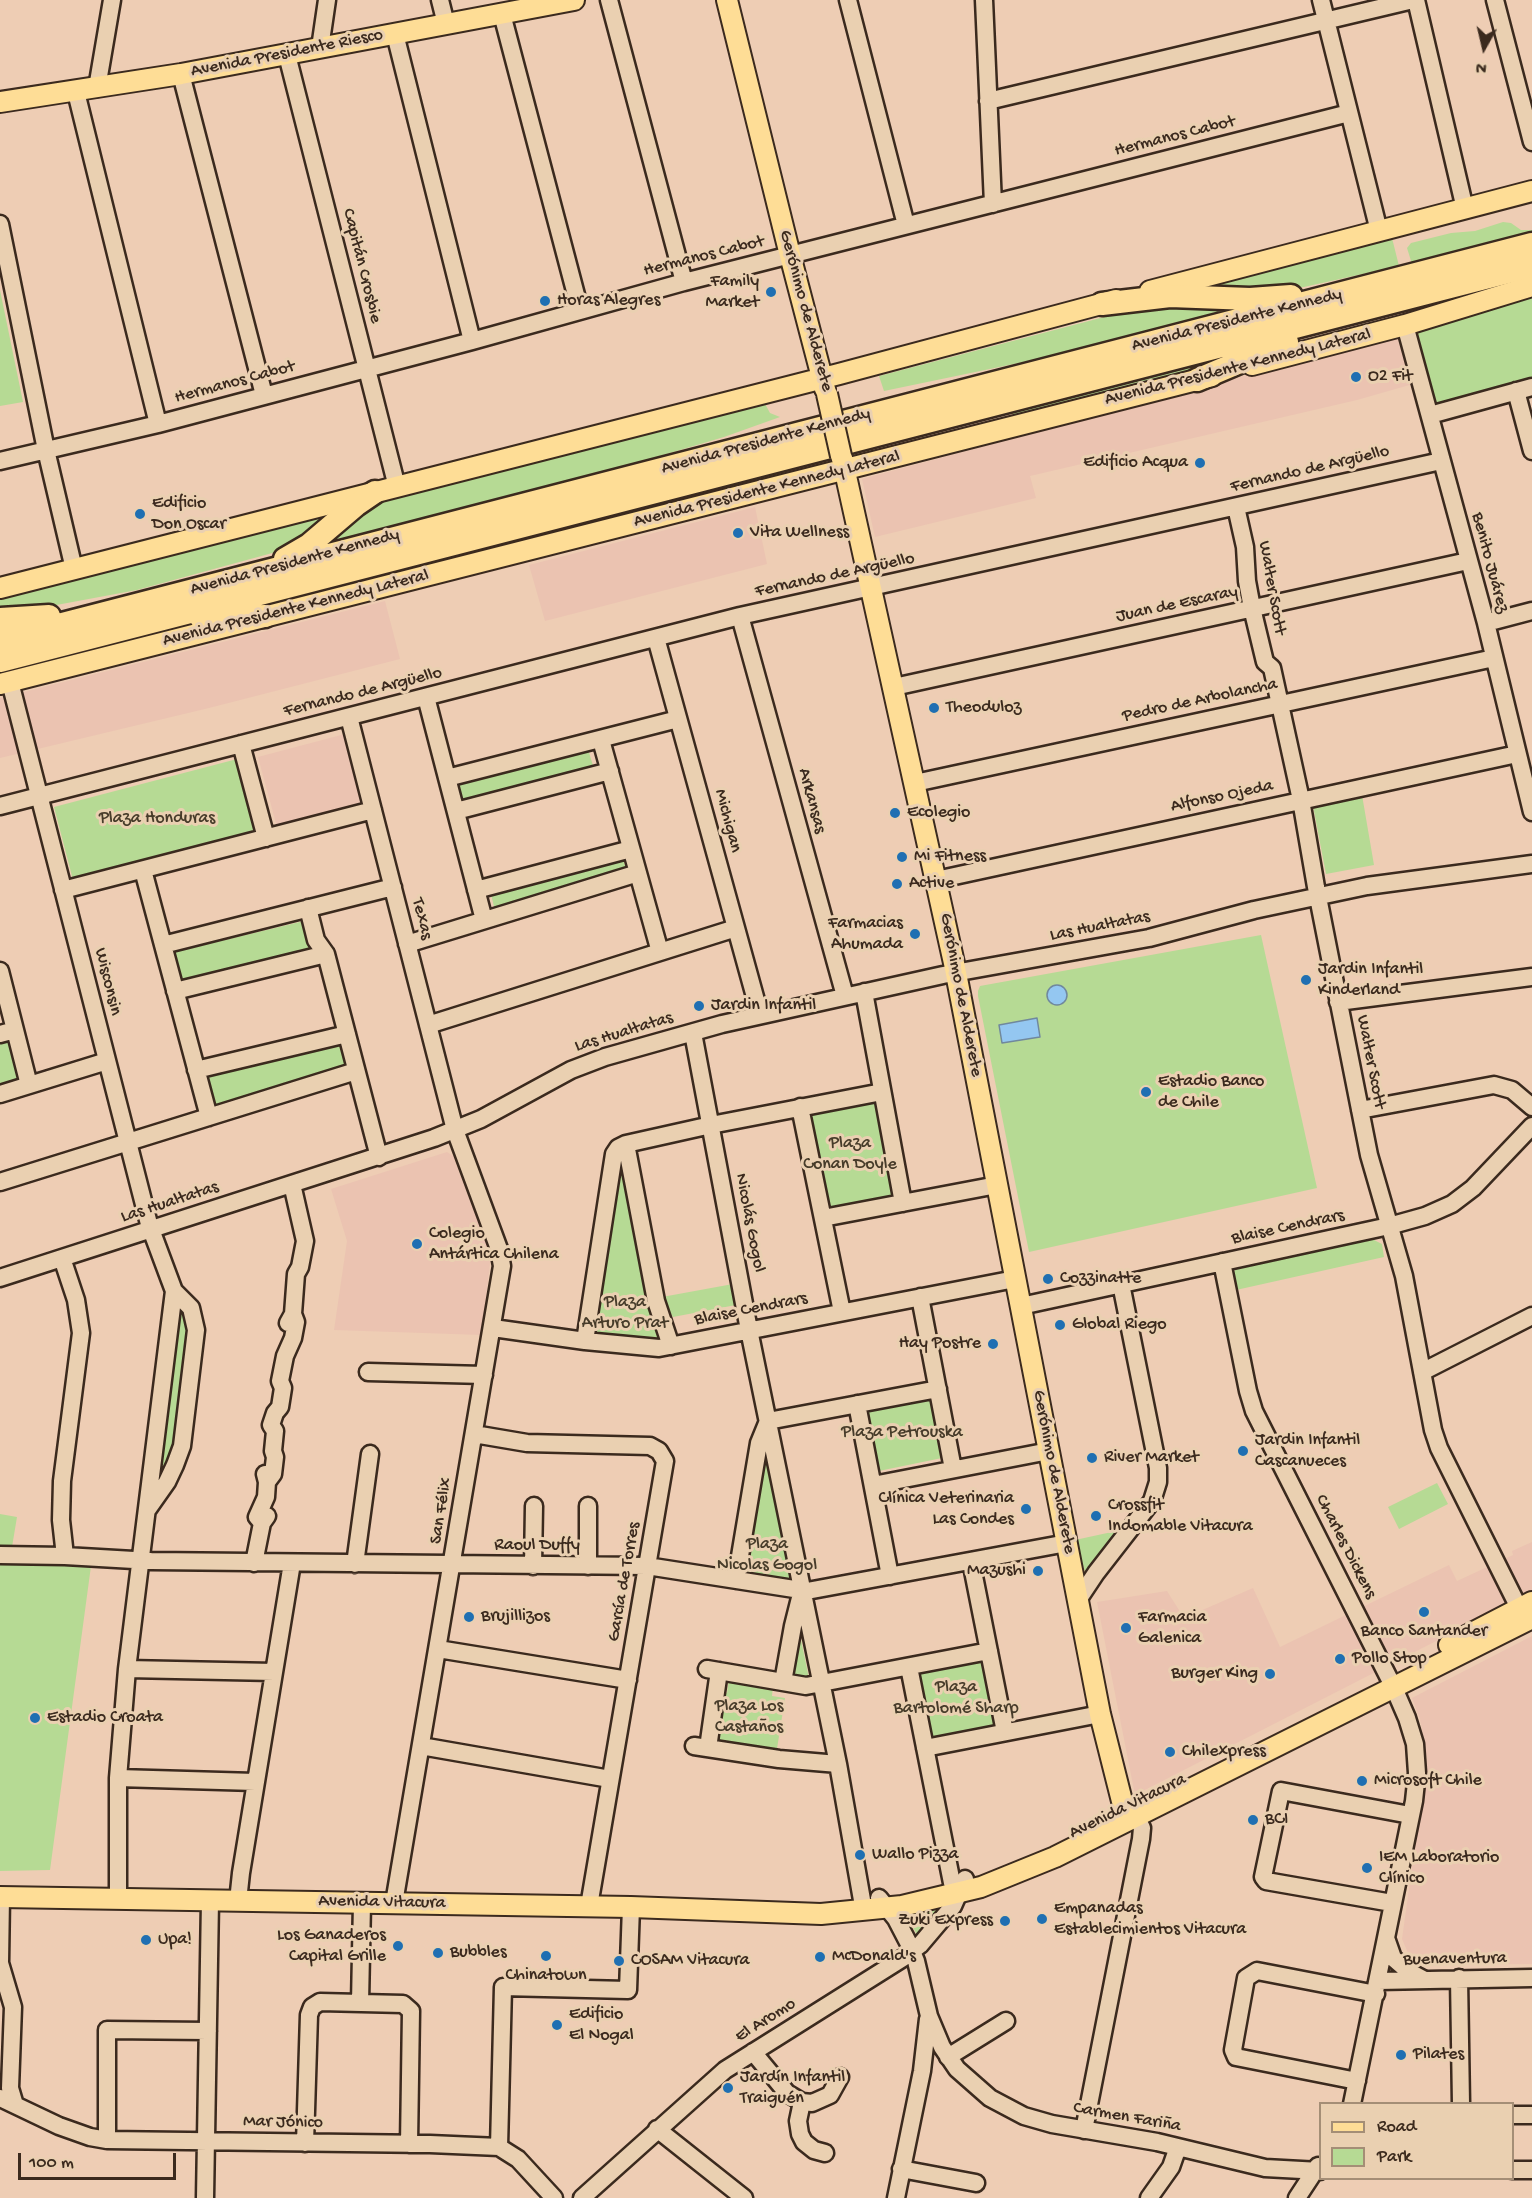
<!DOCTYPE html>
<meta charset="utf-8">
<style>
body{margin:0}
#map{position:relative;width:1532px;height:2198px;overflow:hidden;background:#eecdb4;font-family:"Gochi Hand",sans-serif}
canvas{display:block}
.legend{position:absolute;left:1319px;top:2102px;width:195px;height:78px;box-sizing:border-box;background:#ead0b1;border:2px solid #a48e76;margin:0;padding:8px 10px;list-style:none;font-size:18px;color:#3b2a1e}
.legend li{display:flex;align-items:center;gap:12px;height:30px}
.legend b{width:30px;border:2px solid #a48e76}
.north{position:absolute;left:1454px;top:18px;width:60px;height:60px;-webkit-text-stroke:4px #ead0b1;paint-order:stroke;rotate:188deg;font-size:16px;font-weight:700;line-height:24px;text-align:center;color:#3b2a1e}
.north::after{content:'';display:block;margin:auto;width:21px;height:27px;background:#3b2a1e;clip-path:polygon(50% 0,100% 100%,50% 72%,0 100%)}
.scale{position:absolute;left:18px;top:2153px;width:158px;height:27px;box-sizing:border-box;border:3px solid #3b2a1e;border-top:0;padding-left:8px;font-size:18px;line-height:21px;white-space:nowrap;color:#3b2a1e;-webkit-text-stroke:4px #ead0b1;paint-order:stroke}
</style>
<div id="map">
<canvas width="1532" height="2198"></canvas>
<ul class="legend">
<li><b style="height:8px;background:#fedd96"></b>Road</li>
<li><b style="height:16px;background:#b6da94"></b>Park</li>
</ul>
<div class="north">N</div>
<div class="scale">100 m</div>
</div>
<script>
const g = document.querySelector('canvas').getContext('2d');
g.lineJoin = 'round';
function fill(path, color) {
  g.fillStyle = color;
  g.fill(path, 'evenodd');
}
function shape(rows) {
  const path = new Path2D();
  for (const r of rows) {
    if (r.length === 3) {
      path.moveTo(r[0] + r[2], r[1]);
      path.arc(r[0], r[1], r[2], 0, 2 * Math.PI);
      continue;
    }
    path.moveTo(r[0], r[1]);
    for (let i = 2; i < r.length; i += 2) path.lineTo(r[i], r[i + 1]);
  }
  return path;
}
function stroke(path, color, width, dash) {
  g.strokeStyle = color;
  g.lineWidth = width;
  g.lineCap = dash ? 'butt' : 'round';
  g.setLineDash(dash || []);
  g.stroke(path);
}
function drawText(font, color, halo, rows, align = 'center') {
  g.font = font + ' "Gochi Hand",sans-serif';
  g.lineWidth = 6;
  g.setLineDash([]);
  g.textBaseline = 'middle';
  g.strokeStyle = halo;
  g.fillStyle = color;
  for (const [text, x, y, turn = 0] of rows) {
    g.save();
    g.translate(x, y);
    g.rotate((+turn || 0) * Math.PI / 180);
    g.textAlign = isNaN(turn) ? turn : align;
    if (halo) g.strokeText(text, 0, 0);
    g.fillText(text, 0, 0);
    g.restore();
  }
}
const built = shape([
 [1399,334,1413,384,1357,400,1030,476,1036,498,875,537,862,479],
 [755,507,767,564,545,621,529,565],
 [385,601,400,659,209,708,0,758,0,698],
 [345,734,365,803,277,827,258,757],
 [447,1152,453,1156,488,1248,490,1263,482,1335,334,1330,347,1241,331,1189],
 [1532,1542,1532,1592,1135,1795,1097,1602,1167,1591,1184,1618,1253,1588,1280,1647,1449,1565,1457,1581,1513,1555,1512,1551],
 [1532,1636,1532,1964,1426,1965,1408,1953,1402,1939,1427,1759,1420,1719,1412,1698]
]);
const green = shape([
 [1503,222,1511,223,1521,230,1532,230,1532,236,1412,264,1407,248,1411,243,1451,233,1475,231],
 [1392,238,1399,266,1304,287,1280,290,1193,288],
 [0,290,23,402,0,406],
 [1532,292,1532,379,1435,404,1414,326],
 [1269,302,1086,349,884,391,879,376,1108,316,1120,309],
 [1246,350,1235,361,1014,418,1013,413],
 [763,400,770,413,780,417,724,437,616,469,313,548,381,497],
 [351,504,299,541,276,552,137,590,35,609,0,612,0,596],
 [587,746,595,772,462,807,455,779],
 [241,758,260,831,73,880,54,807],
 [1362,795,1374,865,1326,874,1313,806],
 [621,854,628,874,496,915,490,890],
 [304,921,312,951,182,982,175,952],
 [1261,935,1317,1188,1029,1252,978,996,978,991,980,986],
 [9,1034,23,1086,0,1092,0,1037],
 [340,1041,349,1070,210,1109,201,1079],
 [876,1097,896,1199,824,1213,804,1111],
 [616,1161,625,1161,670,1342,594,1339],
 [1370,1238,1382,1244,1384,1257,1236,1290,1232,1275,1237,1267],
 [733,1284,736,1305,673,1317,664,1303,662,1297],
 [179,1301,189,1317,174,1456,153,1490],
 [929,1395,942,1458,874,1472,861,1409],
 [766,1434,793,1582,743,1573],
 [1437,1483,1448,1504,1399,1529,1388,1507],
 [0,1514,17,1517,12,1547,0,1546],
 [1121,1530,1090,1570,1085,1572,1075,1540],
 [0,1563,91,1566,50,1870,0,1871],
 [799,1630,810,1683,790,1680],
 [983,1658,997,1726,928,1739,915,1671],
 [729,1679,773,1686,772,1696,785,1698,776,1755,711,1745,719,1692,727,1693],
 [939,1909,927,1929,917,1935,908,1918]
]);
const water = shape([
 [1057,995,10],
 [1037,1018,1040,1037,1002,1043,999,1025,1037,1018]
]);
const minor = shape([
 [440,0,446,24],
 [609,0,684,282],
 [848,0,906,225],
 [984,0,993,204],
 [1321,0,1379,231],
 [1416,0,1465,209],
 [1495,0,1532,142],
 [502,14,580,310],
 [395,34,472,341],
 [320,48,327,0],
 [287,55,397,487],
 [181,74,264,395],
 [97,88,112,0],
 [76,92,158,424],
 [988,101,1413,0],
 [0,224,46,450,74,569],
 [1405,325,1486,623,1532,812],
 [1516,391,1532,451],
 [1430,415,1532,387],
 [0,461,158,424,472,341,684,282,1349,113],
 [1236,507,1245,547,1247,581,1252,608,1265,662,1272,668,1301,800,1316,887,1369,1155,1404,1276,1433,1430,1439,1448,1519,1608],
 [740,616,845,996],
 [1486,623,1532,611],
 [656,638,760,1015],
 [10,682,149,1224,174,1291,127,1669,118,1778,118,1899],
 [894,687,1468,561],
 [426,697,484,920],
 [349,717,455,1130,499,1249,502,1266,394,1903],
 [601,740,660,952],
 [241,744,266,838],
 [447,778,678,719],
 [915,783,1494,658],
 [0,806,740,616,1441,461],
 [456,811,610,771],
 [143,870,209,1117],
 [936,880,1517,754],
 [63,890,373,810],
 [476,890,631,849],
 [308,908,316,940,326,954,379,1157],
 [407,944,638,873],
 [163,945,393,887],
 [0,971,29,1085],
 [175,991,326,954],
 [864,992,903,1203],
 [1338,1002,1532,977],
 [428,1025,736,928],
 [693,1033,749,1330,838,1764,862,1900],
 [0,1034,15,1030],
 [196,1070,347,1034],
 [0,1094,107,1061],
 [800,1107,842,1312],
 [1360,1110,1494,1085,1512,1090,1532,1107],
 [626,1144,656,1301,671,1346],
 [0,1182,356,1071],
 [823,1218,997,1185],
 [62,1258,76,1300,81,1333,62,1481,61,1520,65,1556],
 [1222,1262,1248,1391,1254,1411,1394,1688,1407,1718,1415,1744,1417,1773,1414,1801,1352,2104],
 [0,1278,434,1138,481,1119,571,1070,605,1057,722,1024,943,975,1149,938,1254,910,1367,886,1532,864],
 [920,1297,953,1469],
 [1021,1306,1389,1226,1425,1216,1452,1204,1473,1188,1532,1126],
 [288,1323,293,1314,296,1274,300,1267,305,1241,292,1184],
 [493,1328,585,1341,659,1348,1015,1279],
 [585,1341,614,1154,618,1148,626,1144,711,1125,882,1092],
 [368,1372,484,1375],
 [1422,1372,1532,1316],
 [857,1404,890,1576],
 [474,1434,527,1443,650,1446,659,1451,665,1461,589,1906],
 [267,1482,273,1474,275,1457,273,1451,275,1431,271,1425,275,1413,280,1407,283,1388,280,1381,285,1356,293,1338,296,1322,293,1314],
 [873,1485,1049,1451],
 [148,1509,167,1482,175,1465,182,1446,196,1330,191,1308,174,1291],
 [262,1523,257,1517,266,1497,267,1482,265,1474],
 [0,1555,65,1556,151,1561,647,1566,807,1591,1067,1543],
 [971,1561,1005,1732],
 [254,1563,262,1523,267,1516],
 [355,1564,370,1454],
 [533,1566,534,1506],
 [588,1566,588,1506],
 [736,1580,759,1443,768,1421,938,1389],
 [1078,1600,1096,1573,1152,1501,1158,1482,1158,1468,1121,1284],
 [438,1649,628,1680],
 [909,1667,952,1883],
 [127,1669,274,1672],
 [707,1669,806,1686,989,1651],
 [783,1682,793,1626,801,1594],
 [421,1746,610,1779],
 [694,1746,779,1759,838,1764],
 [708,1748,719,1671],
 [925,1748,1100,1714],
 [118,1778,255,1782],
 [1,1897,0,1963,13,2007,10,2088,15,2105],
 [879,1898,896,1919,909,1944,916,1961,929,2016,942,2047,957,2069,990,2098,1024,2116,1052,2124,1157,2142,1265,2168,1320,2171],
 [238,1901,241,1873,292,1563],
 [1392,1903,1266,1881,1263,1877,1281,1791,1410,1815],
 [1386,1938,1393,1958,1408,1971,1423,1979],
 [1459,1978,1461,2104],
 [1378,1981,1532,1978],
 [360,2003,362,1903],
 [753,2052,787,2093,802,2102,812,2103,830,2095,840,2077],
 [948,2057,1006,2021],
 [1357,2081,1236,2057,1233,2050,1246,1978,1257,1971,1376,1994],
 [0,2098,59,2126,90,2137,107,2140,430,2144,499,2147,518,2159,554,2198],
 [802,2102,798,2121,800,2134,804,2142,814,2150,825,2153],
 [1512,2115,1532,2115],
 [657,2129,744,2198],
 [1084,2130,1141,1839,1142,1828,1136,1816],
 [107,2140,107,2030,208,2031],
 [305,2143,309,2015,312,2007,320,2002,403,2004,411,2011,409,2144],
 [499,2147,503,1987,628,1990,631,1907],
 [901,2169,976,2183],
 [1512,2170,1532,2170],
 [205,2198,210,1901],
 [582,2198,725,2070,903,1958,920,1945,953,1906,965,1879],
 [896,2198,922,2071,928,2019],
 [1149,2198,1171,2167,1178,2147],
 [1297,2198,1318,2166]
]);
const major = shape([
 [727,0,790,255,825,389],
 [0,102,181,74,574,0],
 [1150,291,1532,191],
 [1252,365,1405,325,1532,286],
 [842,458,954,963,1100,1714,1127,1821],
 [0,588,839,374,1116,300],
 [0,684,1212,376],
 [1449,1645,1532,1602],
 [0,1897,631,1907,821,1914,902,1906,981,1887,1055,1857,1532,1618]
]);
const highway = shape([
 [1102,304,1170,296,1250,299,1291,296],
 [1197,380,1287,342],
 [285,559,309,545,356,505,375,492],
 [201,618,265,616],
 [0,619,49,616],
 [0,640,1532,244],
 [0,661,1532,266]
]);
const majorBridge = shape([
 [827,394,841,456]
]);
const markers = [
 [771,292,6,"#1f6fb2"],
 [545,301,6,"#1f6fb2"],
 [1356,377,6,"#1f6fb2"],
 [1200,463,6,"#1f6fb2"],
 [140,514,6,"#1f6fb2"],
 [738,533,6,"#1f6fb2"],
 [934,708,6,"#1f6fb2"],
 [895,813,6,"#1f6fb2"],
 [902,857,6,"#1f6fb2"],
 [897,884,6,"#1f6fb2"],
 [915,934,6,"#1f6fb2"],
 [1306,980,6,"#1f6fb2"],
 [699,1006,6,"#1f6fb2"],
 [1146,1092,6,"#1f6fb2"],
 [417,1244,6,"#1f6fb2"],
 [1048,1279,6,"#1f6fb2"],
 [1060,1325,6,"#1f6fb2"],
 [993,1344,6,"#1f6fb2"],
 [1243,1451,6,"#1f6fb2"],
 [1092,1458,6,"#1f6fb2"],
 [1026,1509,6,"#1f6fb2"],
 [1096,1516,6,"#1f6fb2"],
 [1038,1571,6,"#1f6fb2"],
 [1424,1612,6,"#1f6fb2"],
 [469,1617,6,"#1f6fb2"],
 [1126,1628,6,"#1f6fb2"],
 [1340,1659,6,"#1f6fb2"],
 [1270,1674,6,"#1f6fb2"],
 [35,1718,6,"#1f6fb2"],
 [1170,1752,6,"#1f6fb2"],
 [1362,1781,6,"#1f6fb2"],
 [1253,1820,6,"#1f6fb2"],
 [860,1855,6,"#1f6fb2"],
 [1367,1868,6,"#1f6fb2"],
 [1042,1919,6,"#1f6fb2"],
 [1005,1921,6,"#1f6fb2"],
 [146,1940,6,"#1f6fb2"],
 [398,1946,6,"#1f6fb2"],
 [438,1953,6,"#1f6fb2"],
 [546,1956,6,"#1f6fb2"],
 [820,1957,6,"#1f6fb2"],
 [619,1961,6,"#1f6fb2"],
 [557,2025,6,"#1f6fb2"],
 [1401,2055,6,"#1f6fb2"],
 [728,2088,6,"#1f6fb2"]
];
const streetNames = [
 ["Avenida Presidente Riesco",287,54,-11],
 ["Hermanos Cabot",1175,137,-14],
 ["Hermanos Cabot",704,257,-14],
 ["Capitán Crosbie",361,266,76],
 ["Gerónimo de Alderete",805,311,75],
 ["Avenida Presidente Kennedy",1237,321,-14],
 ["Avenida Presidente Kennedy Lateral",1238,368,-14],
 ["Hermanos Cabot",235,383,-15],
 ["Avenida Presidente Kennedy",766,442,-15],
 ["Fernando de Argüello",1310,470,-13],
 ["Avenida Presidente Kennedy Lateral",767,490,-14],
 ["Avenida Presidente Kennedy",295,563,-15],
 ["Benito Juárez",1489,563,75],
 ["Fernando de Argüello",835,576,-12],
 ["Walter Scott",1271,588,80],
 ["Juan de Escaray",1177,605,-12],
 ["Avenida Presidente Kennedy Lateral",296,609,-14],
 ["Fernando de Argüello",363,693,-14],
 ["Pedro de Arbolancha",1200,701,-12],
 ["Alfonso Ojeda",1222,797,-12],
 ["Arkansas",811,801,75],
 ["Michigan",727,821,75],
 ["Texas",421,919,76],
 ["Las Hualtatas",1100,927,-11],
 ["Wisconsin",107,982,76],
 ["Gerónimo de Alderete",960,995,79],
 ["Las Hualtatas",624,1033,-17],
 ["Walter Scott",1370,1062,79],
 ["Las Hualtatas",170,1203,-18],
 ["Nicolás Gogol",749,1223,79],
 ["Blaise Cendrars",1288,1228,-12],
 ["Blaise Cendrars",751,1310,-11],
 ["Gerónimo de Alderete",1053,1472,79],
 ["San Félix",442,1511,-81],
 ["Raoul Duffy",537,1546],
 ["Charles Dickens",1345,1547,63],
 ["García de Torres",625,1582,-80],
 ["Avenida Vitacura",1128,1807,-26],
 ["Avenida Vitacura",382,1903,1],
 ["Buenaventura",1455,1960,-1],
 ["El Aromo",766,2021,-32],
 ["Carmen Fariña",1127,2118,10],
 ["Mar Jónico",283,2123,1]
];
const poiNames = [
 ["Family",759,282,"right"],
 ["Market",759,303,"right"],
 ["Horas Alegres",557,301],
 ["O2 Fit",1368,377],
 ["Edificio Acqua",1188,463,"right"],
 ["Edificio",152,504],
 ["Don Oscar",152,525],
 ["Vita Wellness",750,533],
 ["Theoduloz",946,708],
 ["Ecolegio",907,813],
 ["Mi Fitness",914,857],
 ["Active",909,884],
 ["Farmacias",903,924,"right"],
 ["Ahumada",903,945,"right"],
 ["Jardin Infantil",1318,970],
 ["Kinderland",1318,991],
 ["Jardin Infantil",711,1006],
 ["Estadio Banco",1158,1082],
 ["de Chile",1158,1103],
 ["Colegio",429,1234],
 ["Antártica Chilena",429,1255],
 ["Cozzinatte",1060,1279],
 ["Global Riego",1072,1325],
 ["Hay Postre",981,1344,"right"],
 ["Jardin Infantil",1255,1441],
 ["Cascanueces",1255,1462],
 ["River Market",1104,1458],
 ["Clínica Veterinaria",1014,1499,"right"],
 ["Las Condes",1014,1520,"right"],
 ["Crossfit",1108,1506],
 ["Indomable Vitacura",1108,1527],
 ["Mazushi",1026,1571,"right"],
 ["Brujillizos",481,1617],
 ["Farmacia",1138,1618],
 ["Galenica",1138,1639],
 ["Banco Santander",1424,1632,"center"],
 ["Pollo Stop",1352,1659],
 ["Burger King",1258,1674,"right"],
 ["Estadio Croata",47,1718],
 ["Chilexpress",1182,1752],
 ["Microsoft Chile",1374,1781],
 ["BCI",1265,1820],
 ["Wallo Pizza",872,1855],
 ["IEM Laboratorio",1379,1858],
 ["Clínico",1379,1879],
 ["Empanadas",1054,1909],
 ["Establecimientos Vitacura",1054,1930],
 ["Zuki Express",993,1921,"right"],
 ["Los Ganaderos",386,1936,"right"],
 ["Capital Grille",386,1957,"right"],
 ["Upa!",158,1940],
 ["Bubbles",450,1953],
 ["McDonald's",832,1957],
 ["COSAM Vitacura",631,1961],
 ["Chinatown",546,1976,"center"],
 ["Edificio",569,2015],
 ["El Nogal",569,2036],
 ["Pilates",1413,2055],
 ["Jardín Infantil",740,2078],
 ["Traiguén",740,2099]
];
const parkNames = [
 ["Plaza Honduras",157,819],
 ["Plaza",850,1144],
 ["Conan Doyle",850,1165],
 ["Plaza",625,1303],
 ["Arturo Prat",625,1324],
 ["Plaza Petrouska",902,1433],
 ["Plaza",767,1545],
 ["Nicolas Gogol",767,1566],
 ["Plaza",956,1688],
 ["Bartolomé Sharp",956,1709],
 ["Plaza Los",749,1707],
 ["Castaños",749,1728]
];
fill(built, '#ebc3b1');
fill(green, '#b6da94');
fill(water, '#94c7f1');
stroke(water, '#70889d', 1.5);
stroke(minor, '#3b2a1e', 21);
stroke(major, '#3b2a1e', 24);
stroke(highway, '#3b2a1e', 27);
stroke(minor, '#ead0b1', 16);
stroke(major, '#fedd96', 20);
stroke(highway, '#fedd96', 22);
stroke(majorBridge, '#3b2a1e', 24, []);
stroke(majorBridge, '#fedd96', 20);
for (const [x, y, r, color] of markers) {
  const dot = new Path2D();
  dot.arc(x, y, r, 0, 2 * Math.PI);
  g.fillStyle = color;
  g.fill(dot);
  stroke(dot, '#ead0b1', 2);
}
drawText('18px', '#3b2a1e', '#ead0b1', streetNames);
drawText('18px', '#3b2a1e', '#ead0b1', poiNames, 'left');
drawText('18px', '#473c2a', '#ead0b1', parkNames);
</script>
